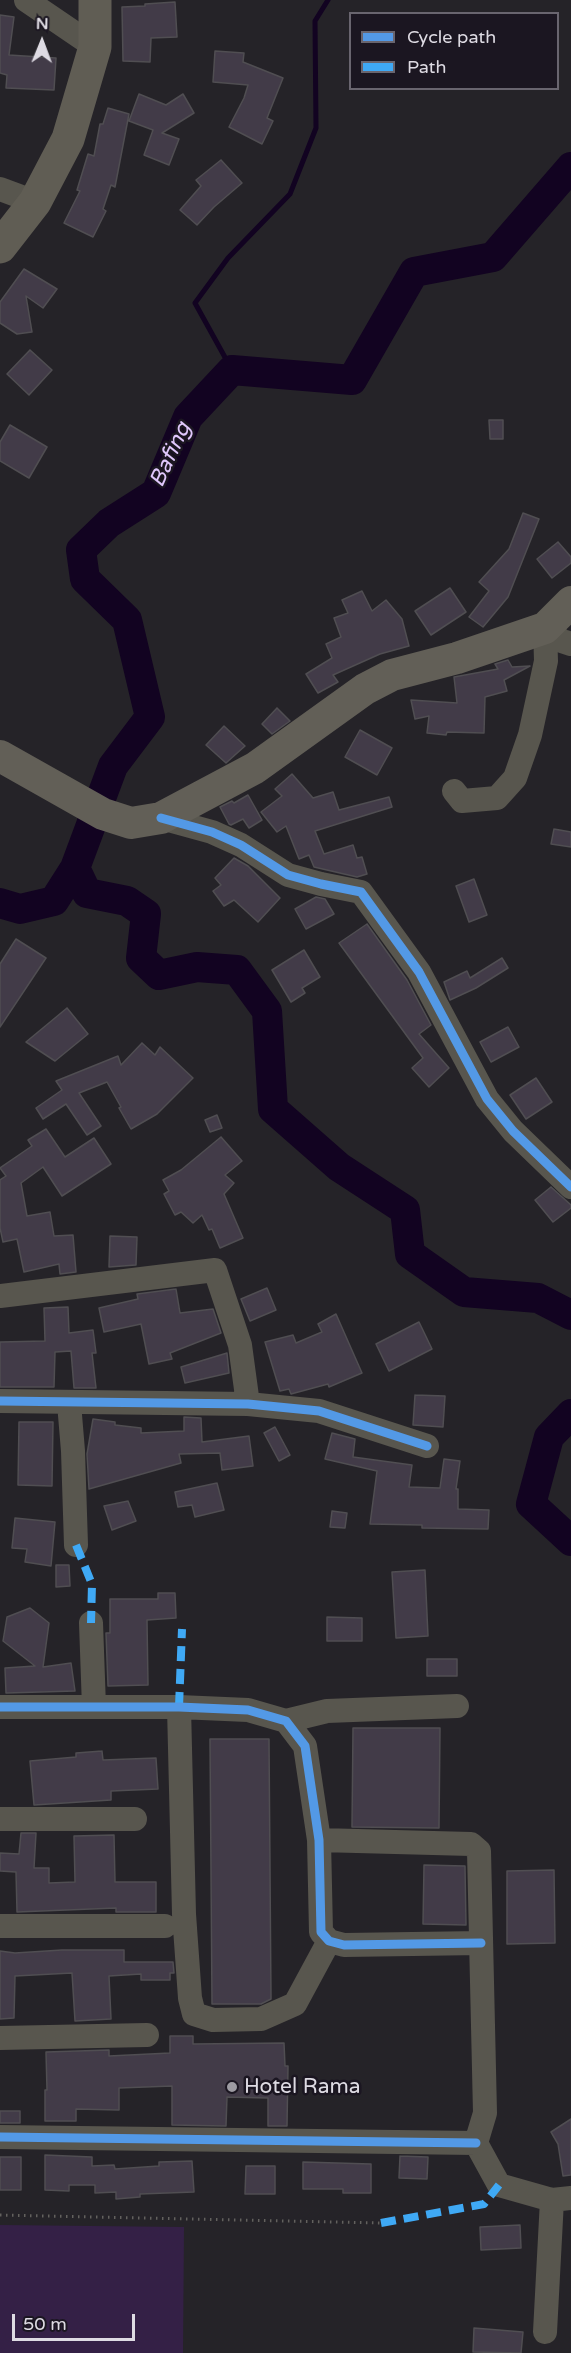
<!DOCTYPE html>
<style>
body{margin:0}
#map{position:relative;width:571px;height:2353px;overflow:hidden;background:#252328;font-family:"Varela Round",sans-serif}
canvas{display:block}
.legend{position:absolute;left:349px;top:12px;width:210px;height:78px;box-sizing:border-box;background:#1b1621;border:2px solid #69656f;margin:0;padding:8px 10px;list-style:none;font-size:18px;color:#dedbe3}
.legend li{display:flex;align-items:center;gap:12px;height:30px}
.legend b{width:30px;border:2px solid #69656f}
.north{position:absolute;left:12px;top:12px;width:60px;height:60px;-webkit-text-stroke:4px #1b1621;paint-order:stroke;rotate:1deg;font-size:16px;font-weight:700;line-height:24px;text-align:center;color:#dedbe3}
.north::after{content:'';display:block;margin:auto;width:21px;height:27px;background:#dedbe3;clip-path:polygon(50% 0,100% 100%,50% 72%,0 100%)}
.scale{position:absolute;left:12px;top:2314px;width:123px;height:27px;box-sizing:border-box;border:3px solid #dedbe3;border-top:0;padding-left:8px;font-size:18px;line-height:21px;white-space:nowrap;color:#dedbe3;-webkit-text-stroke:4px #1b1621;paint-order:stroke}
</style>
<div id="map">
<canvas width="571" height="2353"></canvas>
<ul class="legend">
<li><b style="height:8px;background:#5399e6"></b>Cycle path</li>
<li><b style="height:8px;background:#3fa9f5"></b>Path</li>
</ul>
<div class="north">N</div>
<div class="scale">50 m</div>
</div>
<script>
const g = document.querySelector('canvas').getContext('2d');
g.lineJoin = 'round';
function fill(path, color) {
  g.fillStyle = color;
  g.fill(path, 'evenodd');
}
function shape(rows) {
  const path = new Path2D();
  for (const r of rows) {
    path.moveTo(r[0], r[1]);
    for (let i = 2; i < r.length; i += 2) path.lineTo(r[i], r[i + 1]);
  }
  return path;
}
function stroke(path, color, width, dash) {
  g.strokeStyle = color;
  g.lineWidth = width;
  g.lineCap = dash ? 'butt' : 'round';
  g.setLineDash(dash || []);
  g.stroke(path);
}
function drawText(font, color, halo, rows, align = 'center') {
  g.font = font + ' "Varela Round",sans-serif';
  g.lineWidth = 5;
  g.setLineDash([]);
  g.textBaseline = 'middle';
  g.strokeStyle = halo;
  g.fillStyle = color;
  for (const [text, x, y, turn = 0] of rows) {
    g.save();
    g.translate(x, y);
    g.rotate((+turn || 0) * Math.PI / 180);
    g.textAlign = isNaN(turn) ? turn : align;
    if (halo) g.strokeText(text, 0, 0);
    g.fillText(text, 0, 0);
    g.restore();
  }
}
const green = shape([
 [0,2225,184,2227,183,2353,0,2353]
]);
const stream = shape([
 [232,370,195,303,228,258,290,194,316,128,315,21,328,0]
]);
const river = shape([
 [75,868,87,893,127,901,146,914,141,958,159,975,197,967,237,970,267,1011,273,1109,339,1167,405,1210,410,1254,464,1292,538,1298,571,1315],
 [0,903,20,909,54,901,75,868,113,766,150,717,127,620,85,579,81,550,109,523,156,493,188,417,232,370,352,380,414,272,493,257,571,167],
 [571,1414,549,1437,531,1504,571,1541]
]);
const building = shape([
 [175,2,177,37,151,38,150,62,123,61,122,7,145,6,145,4,175,2],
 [0,15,14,17,9,55,56,58,54,90,6,88,7,75,0,73,0,15],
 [215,51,244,53,243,62,283,78,267,118,273,121,262,144,229,127,244,98,248,85,213,82,215,51],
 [139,94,166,105,183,94,194,113,162,133,179,139,169,165,144,155,153,130,129,121,139,94],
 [108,108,129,114,115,187,111,185,103,209,106,211,93,237,64,223,80,191,77,190,88,154,94,156,100,124,103,124,108,108],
 [221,160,242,183,214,207,197,225,180,210,201,186,196,180,221,160],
 [24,269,57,289,43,308,26,296,32,332,17,334,0,323,0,302,24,269],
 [30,350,52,370,29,395,7,374,30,350],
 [489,420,503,420,503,439,490,439,489,420],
 [10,425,47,447,29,478,0,461,0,442,10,425],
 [523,513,539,519,508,597,483,627,469,617,489,591,479,582,509,549,523,513],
 [558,542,571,557,571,563,552,578,537,559,558,542],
 [450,588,466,612,431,635,415,611,450,588],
 [362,591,372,611,386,600,402,619,409,646,380,654,333,675,338,682,318,693,306,674,332,658,326,644,341,637,334,618,348,613,342,600,362,591],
 [508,660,512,667,530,666,504,680,507,691,485,697,484,733,447,732,446,735,427,733,429,716,415,719,411,700,457,703,454,677,498,669,495,664,508,660],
 [277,708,290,721,272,734,262,724,277,708],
 [224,726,245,746,226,763,206,745,224,726],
 [360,730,392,748,377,775,345,757,360,730],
 [292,774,313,798,333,792,339,810,389,797,392,807,315,831,324,854,353,845,357,858,362,857,367,874,357,877,314,867,309,855,299,859,286,826,277,832,261,812,282,796,275,789,292,774],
 [248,795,262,820,249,828,243,819,231,825,229,824,220,807,232,801,234,803,248,795],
 [554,829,571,832,571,847,551,844,554,829],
 [234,858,248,866,280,898,258,922,234,900,224,906,213,891,221,885,215,878,234,858],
 [474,879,487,915,469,922,456,886,474,879],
 [316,897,325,899,334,914,306,929,295,909,316,897],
 [367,924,407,980,431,1025,419,1034,449,1068,429,1087,412,1068,423,1058,339,943,367,924],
 [16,939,46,958,0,1027,0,964,16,939],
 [304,950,320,977,302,988,305,993,291,1002,272,970,304,950],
 [502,958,508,968,476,988,450,1000,444,982,467,971,470,978,502,958],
 [67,1008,88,1034,55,1061,26,1042,67,1008],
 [508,1027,519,1047,491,1062,480,1042,508,1027],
 [142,1043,155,1055,160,1047,193,1078,157,1114,131,1129,119,1108,121,1107,107,1082,79,1093,101,1126,87,1135,66,1104,43,1119,36,1108,62,1090,56,1081,118,1056,121,1065,142,1043],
 [536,1078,552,1102,526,1119,510,1095,536,1078],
 [217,1115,222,1128,210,1132,205,1120,217,1115],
 [46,1129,65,1157,94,1138,111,1164,62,1196,43,1167,21,1183,27,1216,50,1212,54,1236,73,1235,76,1272,60,1274,59,1264,24,1272,17,1239,3,1242,0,1228,0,1180,6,1176,0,1168,32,1146,28,1140,46,1129],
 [221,1137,242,1161,225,1175,234,1183,224,1194,243,1238,220,1248,212,1229,209,1230,202,1215,193,1223,181,1212,175,1215,164,1194,169,1191,163,1180,181,1170,221,1137],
 [551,1187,571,1205,571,1208,553,1222,535,1200,551,1187],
 [110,1236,137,1237,136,1265,109,1267,110,1236],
 [267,1288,276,1310,250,1321,241,1299,267,1288],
 [176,1289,180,1313,213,1309,221,1333,170,1353,172,1359,149,1364,141,1324,104,1332,99,1308,138,1299,137,1294,176,1289],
 [68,1307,69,1333,93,1330,96,1353,92,1353,96,1388,74,1388,71,1351,55,1352,54,1387,0,1387,0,1342,45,1341,44,1308,68,1307],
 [336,1314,362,1373,329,1387,328,1384,291,1394,289,1389,280,1391,265,1342,293,1335,296,1343,322,1332,318,1324,336,1314],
 [419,1322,432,1349,389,1371,376,1344,419,1322],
 [227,1353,229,1373,185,1383,181,1367,227,1353],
 [415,1395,445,1396,443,1427,413,1425,415,1395],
 [184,1417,201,1418,202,1442,249,1436,253,1466,222,1470,220,1453,179,1454,181,1463,89,1489,87,1454,93,1419,115,1422,115,1425,141,1428,141,1433,184,1431,184,1417],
 [19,1422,53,1422,52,1486,18,1485,19,1422],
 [275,1427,290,1455,279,1461,264,1433,275,1427],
 [332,1433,355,1439,353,1457,412,1465,409,1487,440,1488,444,1459,460,1461,456,1489,458,1489,458,1509,489,1510,488,1529,422,1528,422,1525,370,1524,377,1471,325,1459,332,1433],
 [217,1483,224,1510,195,1517,192,1505,178,1507,175,1492,217,1483],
 [128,1501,136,1521,112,1530,104,1506,128,1501],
 [332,1511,347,1513,345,1528,330,1527,332,1511],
 [15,1518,55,1522,51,1566,25,1562,27,1549,12,1548,15,1518],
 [56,1565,69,1565,70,1586,56,1587,56,1565],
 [425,1570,428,1636,396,1638,392,1572,425,1570],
 [158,1593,175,1593,176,1618,147,1620,148,1685,108,1686,106,1633,110,1633,110,1599,158,1599,158,1593],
 [30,1608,49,1623,43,1667,71,1663,75,1691,6,1693,5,1668,35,1666,3,1641,7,1617,30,1608],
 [327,1617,362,1618,362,1641,327,1641,327,1617],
 [427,1659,457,1659,457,1676,427,1676,427,1659],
 [353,1728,440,1728,439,1828,352,1827,353,1728],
 [210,1739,269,1739,271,1999,261,2004,212,2004,210,1739],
 [102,1751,103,1760,156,1758,158,1789,111,1791,111,1800,34,1805,30,1761,76,1757,76,1753,102,1751],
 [21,1833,36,1833,34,1868,49,1868,49,1883,75,1882,74,1836,114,1835,115,1882,156,1882,156,1912,116,1912,116,1908,17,1912,16,1872,0,1871,0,1853,19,1854,21,1833],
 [424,1865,465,1866,466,1925,423,1924,424,1865],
 [554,1870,555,1943,507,1944,507,1871,554,1870],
 [62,1950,124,1950,124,1962,173,1962,174,1973,170,1973,170,1980,141,1980,141,1974,109,1976,111,2019,75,2021,72,1973,15,1976,14,2018,0,2019,0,1951,15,1953,62,1950],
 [170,2036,193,2036,193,2044,284,2043,285,2066,288,2066,287,2126,268,2126,268,2098,227,2097,226,2126,172,2125,172,2086,119,2088,119,2110,76,2109,76,2121,45,2121,45,2090,47,2090,46,2052,109,2050,109,2056,170,2053,170,2036],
 [0,2111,20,2111,20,2123,0,2123,0,2111],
 [571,2119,571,2175,563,2176,558,2144,551,2132,571,2119],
 [45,2155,92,2157,92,2166,114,2165,115,2169,159,2166,159,2162,192,2161,194,2192,140,2194,140,2197,116,2199,116,2192,95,2193,95,2185,69,2185,69,2191,45,2190,45,2155],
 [400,2156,428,2157,427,2179,399,2178,400,2156],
 [0,2157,21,2157,21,2190,0,2190,0,2157],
 [303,2162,371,2164,371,2193,343,2193,343,2189,303,2189,303,2162],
 [246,2166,275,2166,275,2194,245,2194,246,2166],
 [520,2225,521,2248,481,2250,480,2227,520,2225],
 [474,2328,523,2332,521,2353,473,2352,474,2328]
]);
const path = shape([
 [0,2215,381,2223]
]);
const minor = shape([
 [26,0,95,47],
 [0,189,35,202],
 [545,628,562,641,571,644],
 [454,791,462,801,497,798,515,778,530,735,546,661,545,628],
 [161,818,212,832,241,845,288,875,321,884,361,892,419,972,487,1099,513,1131,571,1187],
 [0,1296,215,1270,240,1345,248,1404],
 [0,1401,248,1404,319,1411,427,1446],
 [69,1403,73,1451,76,1545],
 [91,1623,94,1707],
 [0,1707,179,1707,248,1710,286,1721,305,1746,319,1840,321,1932,329,1941,344,1945,481,1943],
 [179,1707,184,1914,190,1998,194,2014,213,2020,261,2019,295,2004,329,1941],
 [286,1721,327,1711,457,1706],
 [0,1819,135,1819],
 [319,1840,471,1844,479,1851,485,2113,476,2143,499,2185,552,2200,571,2198],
 [0,1926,165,1926],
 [0,2038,147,2035],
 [0,2137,476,2143],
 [545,2332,552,2200]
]);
const major = shape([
 [0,756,103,814,131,823,161,818,255,768,365,689,392,675,457,658,545,628,571,602]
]);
const highway = shape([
 [0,247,35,202,68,139,95,47,95,0]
]);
const quiet = shape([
 [76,1545,92,1584,91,1623],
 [179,1707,182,1629],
 [381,2223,484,2204,499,2185]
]);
const cycleway = shape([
 [161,818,212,832,241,845,288,875,321,884,361,892,419,972,487,1099,513,1131,571,1187],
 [0,1401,248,1404,319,1411,427,1446],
 [0,1707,179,1707,248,1710,286,1721,305,1746,319,1840,321,1932,329,1941,344,1945,481,1943],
 [0,2137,476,2143]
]);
const markers = [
 [232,2087,6,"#9d9ba2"]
];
const poiNames = [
 ["Hotel Rama",244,2087]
];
const waterNames = [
 ["Bafing",171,455,-65]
];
fill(green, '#342046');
stroke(stream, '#120321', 5);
stroke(river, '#120321', 30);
fill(building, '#423b48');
stroke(building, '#504e52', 1.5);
stroke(path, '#63615e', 3, [1.5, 4.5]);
stroke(minor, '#58564e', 24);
stroke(major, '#625f57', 32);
stroke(highway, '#605d54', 33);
stroke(quiet, '#3fa9f5', 8, [15, 8]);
stroke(cycleway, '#5399e6', 9);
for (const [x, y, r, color] of markers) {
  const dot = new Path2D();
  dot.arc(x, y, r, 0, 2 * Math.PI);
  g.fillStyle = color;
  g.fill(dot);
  stroke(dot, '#1b1621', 2);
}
drawText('21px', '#dedbe3', '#1b1621', poiNames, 'left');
drawText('italic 22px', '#e0c8fc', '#1b1621', waterNames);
</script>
